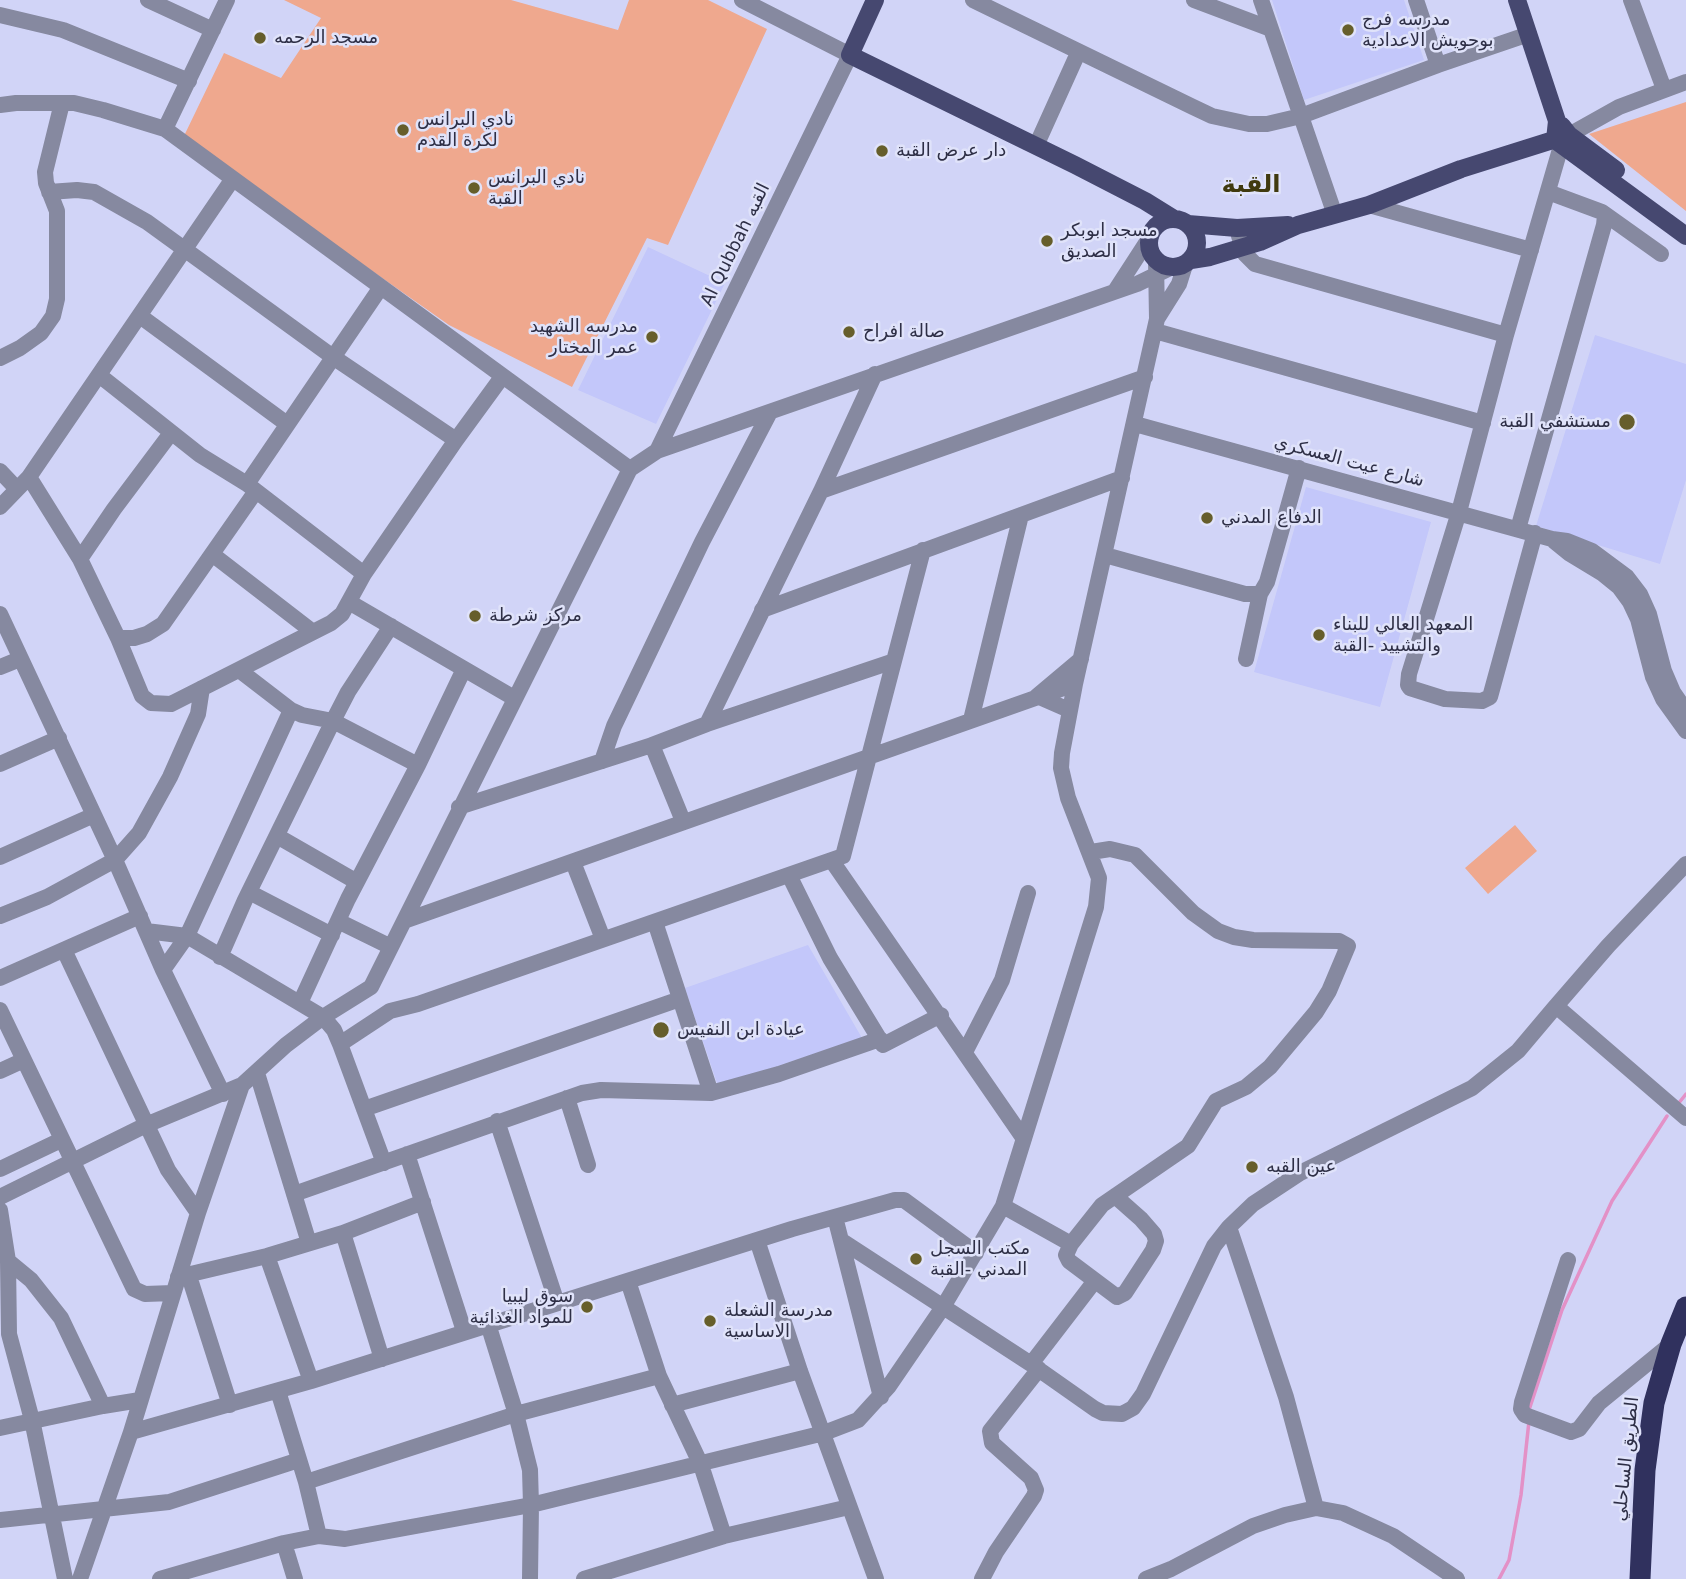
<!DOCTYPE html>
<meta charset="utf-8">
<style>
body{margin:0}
canvas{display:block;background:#d1d4f7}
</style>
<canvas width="1686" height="1579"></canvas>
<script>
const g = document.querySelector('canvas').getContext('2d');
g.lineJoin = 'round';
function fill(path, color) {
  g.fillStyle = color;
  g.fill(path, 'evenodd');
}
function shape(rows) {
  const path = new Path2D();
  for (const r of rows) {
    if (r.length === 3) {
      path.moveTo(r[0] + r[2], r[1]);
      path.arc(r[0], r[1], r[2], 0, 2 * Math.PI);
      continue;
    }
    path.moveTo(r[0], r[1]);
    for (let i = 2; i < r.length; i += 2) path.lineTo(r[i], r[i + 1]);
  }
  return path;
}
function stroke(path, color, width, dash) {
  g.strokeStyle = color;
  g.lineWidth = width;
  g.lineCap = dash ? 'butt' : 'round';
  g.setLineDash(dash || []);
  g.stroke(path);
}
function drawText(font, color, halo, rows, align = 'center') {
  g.font = font + ' "DejaVu Sans","Noto Naskh Arabic",sans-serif';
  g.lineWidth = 5;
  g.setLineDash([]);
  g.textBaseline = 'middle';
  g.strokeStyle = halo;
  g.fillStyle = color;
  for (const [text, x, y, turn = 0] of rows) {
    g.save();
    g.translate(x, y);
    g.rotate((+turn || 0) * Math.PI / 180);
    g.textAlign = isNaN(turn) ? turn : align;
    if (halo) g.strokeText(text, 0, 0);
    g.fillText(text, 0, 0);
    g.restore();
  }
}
const built = shape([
 [1272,0,1404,0,1424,60,1304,100],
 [648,247,725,283,656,424,578,390],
 [1595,335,1686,364,1686,480,1660,564,1536,526],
 [1306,487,1431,522,1380,707,1254,672],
 [808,945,862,1038,718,1086,685,988]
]);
const green = shape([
 [284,0,511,0,618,30,629,0,708,0,767,29,668,245,647,238,572,387,449,325,183,138,224,53,281,78,321,18],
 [1686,102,1686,211,1589,134],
 [1515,825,1537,851,1488,894,1465,868]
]);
const stream = shape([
 [1678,1104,1686,1094],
 [1529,1410,1562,1310,1612,1201,1667,1116],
 [1499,1579,1509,1560,1521,1495,1529,1421]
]);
const minor = shape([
 [148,0,213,30],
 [227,0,165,129,630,469],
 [973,0,1193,107,1212,116,1249,124,1267,124,1301,116,1438,65,1529,34],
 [1194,0,1271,29],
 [1261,0,1335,215],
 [1416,0,1438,65],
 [1631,0,1664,89],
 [0,15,63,30,189,81],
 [0,105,16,103,74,103,103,110,165,129],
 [1569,135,1619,107,1686,82],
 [1036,146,1078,53],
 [49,192,77,190,94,192,147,222,333,357,456,440],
 [1548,192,1602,212,1661,254],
 [1369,205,1531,250],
 [1239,236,1245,254,1255,264,1506,335],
 [1115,291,1150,237],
 [140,316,287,424],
 [1157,319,1179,284,1185,265],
 [1155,331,1483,423],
 [0,358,20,348,41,333,53,316,57,299,57,211,46,183,45,172,62,103],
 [99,375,200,455,247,484,364,574],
 [1135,424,1552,539,1567,541,1592,551,1627,577,1640,594,1649,614,1664,671,1673,692,1686,711],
 [657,451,850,55,742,0],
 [0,471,17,489],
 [29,477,80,559,118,638,142,696,151,703,171,704,331,623,342,614,364,574,456,440,502,377],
 [247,484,381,287],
 [821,491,1145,377],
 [0,507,29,477,232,180],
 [1518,529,1604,225,1605,215],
 [1535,533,1490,697,1482,701,1445,699,1410,688,1408,685,1409,674,1459,512,1506,335,1561,146],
 [1554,541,1570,554,1603,574,1619,587,1630,602,1638,619,1653,677,1663,699,1686,731],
 [212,554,313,632],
 [1105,555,1245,594,1260,594],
 [80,559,114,509,171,433],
 [349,602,514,698],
 [762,610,1122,478],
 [0,614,115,860,163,970,223,1094],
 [118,638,134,638,147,634,163,624,256,491],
 [1246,659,1260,594,1267,582,1299,468],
 [0,667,20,659],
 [239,670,291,710,302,715,333,721,418,765],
 [1069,710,1037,696,1081,659],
 [971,720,1021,515],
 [707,724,821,491,875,374],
 [652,745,683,821],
 [602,761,614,726,702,542,770,412],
 [0,764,59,738],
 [459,807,652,745,707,724,894,661],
 [277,836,357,882],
 [1091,852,1110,849,1135,855,1193,913,1218,931,1234,937,1253,940,1339,941,1348,946,1329,991,1316,1012,1270,1067,1246,1087,1216,1101,1188,1146,1102,1205,1071,1244,1066,1255,1069,1261,1117,1297,1125,1293,1153,1250,1156,1241,1154,1234,1141,1219,1115,1196],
 [0,857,94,815],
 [832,861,1024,1139],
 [573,862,603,939],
 [789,875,830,958,883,1045,941,1015],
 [249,892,332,935],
 [0,916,47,897,115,860,139,833,170,777,198,714,202,688],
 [338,921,391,947],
 [404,921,1075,684],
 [655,922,711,1093],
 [146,931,187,936,323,1017,334,1030,340,1044,384,1163],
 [64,950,168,1170,198,1213],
 [220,957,245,900,333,721,348,692,391,626],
 [163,970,187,936,291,710],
 [0,978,140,916],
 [300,1003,348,899,418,765,464,669],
 [1556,1006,1608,946,1686,864],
 [0,1010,134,1289,145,1294,173,1293],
 [340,1044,390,1011,418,1004,843,856,923,550],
 [965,1052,1002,980,1028,893],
 [0,1071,24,1060],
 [257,1073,309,1243],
 [567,1098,588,1165],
 [364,1109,680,999],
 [497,1121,557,1303],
 [407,1154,464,1331],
 [0,1169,61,1140],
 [294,1194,582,1093,601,1090,711,1093,779,1074,880,1039],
 [0,1197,146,1125,242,1085,286,1045,323,1017,371,987,630,469,657,451,1137,284,1170,268],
 [1003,1206,1071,1244],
 [0,1210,8,1261,9,1334,32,1420,65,1579],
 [835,1217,881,1397],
 [1229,1227,1286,1397,1316,1508],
 [343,1233,382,1359],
 [757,1240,800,1371,876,1579],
 [842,1241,1031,1364,1095,1409,1103,1413,1122,1414,1133,1408,1143,1394,1214,1246,1229,1227,1253,1204,1300,1173,1472,1088,1518,1051,1556,1006,1686,1118],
 [267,1256,311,1381],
 [1568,1260,1522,1402,1521,1409,1525,1415,1571,1432,1579,1429,1599,1403,1671,1344],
 [8,1261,31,1280,61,1318,103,1406],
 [189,1276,230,1405],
 [178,1277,267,1256,343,1233,423,1202],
 [628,1281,659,1376,701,1465,724,1536],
 [488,1324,516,1414,530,1470,531,1505,530,1579],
 [1031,1364,1094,1282],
 [278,1391,306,1482,319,1536],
 [672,1405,800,1371],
 [0,1428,103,1406,140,1400],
 [131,1432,311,1381,792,1229,895,1200,904,1200,976,1253],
 [306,1482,516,1414,659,1376],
 [0,1520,169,1502,299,1460],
 [284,1543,295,1579],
 [80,1579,131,1432,198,1213,242,1085],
 [160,1579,284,1543,319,1536,345,1539,531,1505,824,1433,858,1420,889,1386,943,1307,1003,1206,1096,907,1099,878,1068,798,1061,768,1062,753,1075,684,1157,319,1156,260],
 [584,1579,724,1536,849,1507],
 [982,1579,996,1552,1034,1496,1036,1490,1031,1478,992,1443,990,1431,1039,1369],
 [1146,1579,1171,1569,1253,1526,1285,1515,1316,1508,1343,1513,1393,1536,1457,1579]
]);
const major = shape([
 [875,0,850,55,1075,165,1145,201,1174,219],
 [1517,0,1557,121,1555,140,1686,236],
 [1562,126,1569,135,1616,170],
 [1173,243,24],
 [1188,224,1237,228,1288,225],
 [1191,260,1210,257,1260,242,1298,225,1369,205,1461,169,1569,135]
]);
const highway = shape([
 [1640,1579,1645,1470,1654,1403,1671,1344,1686,1307]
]);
const markers = [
 [1348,30,7,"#665e2b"],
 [260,38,7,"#665e2b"],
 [403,130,7,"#665e2b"],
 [882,151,7,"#665e2b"],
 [474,188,7,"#665e2b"],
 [1047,241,7,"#665e2b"],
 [849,332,7,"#665e2b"],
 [652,337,7,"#665e2b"],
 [1627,422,9,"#665e2b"],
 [1207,518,7,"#665e2b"],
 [475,616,7,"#665e2b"],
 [1319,635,7,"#665e2b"],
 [661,1030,9,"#665e2b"],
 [1252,1167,7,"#665e2b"],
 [916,1259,7,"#665e2b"],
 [587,1307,7,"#665e2b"],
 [710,1321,7,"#665e2b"]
];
const poiNames = [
 ["مدرسه فرج",1362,20],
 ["بوحويش الاعدادية",1362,41],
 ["مسجد الرحمه",274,38],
 ["نادي البرانس",417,120],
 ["لكرة القدم",417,141],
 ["دار عرض القبة",896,151],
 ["نادي البرانس",488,178],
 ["القبة",488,199],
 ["مسجد ابوبكر",1061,231],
 ["الصديق",1061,252],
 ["مدرسه الشهيد",638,327,"right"],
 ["عمر المختار",638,348,"right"],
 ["صالة افراح",863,332],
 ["مستشفي القبة",1611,422,"right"],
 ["الدفاع المدني",1221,518],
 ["مركز شرطة",489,616],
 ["المعهد العالي للبناء",1333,625],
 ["والتشييد -القبة",1333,646],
 ["عيادة ابن النفيس",677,1030],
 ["عين القبه",1266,1167],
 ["مكتب السجل",930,1249],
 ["المدني -القبة",930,1270],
 ["سوق ليبيا",573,1297,"right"],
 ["للمواد الغذائية",573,1318,"right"],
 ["مدرسة الشعلة",724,1311],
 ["الاساسية",724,1332]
];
const streetNames = [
 ["Al Qubbah القبه",736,245,-64],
 ["شارع عيت العسكري",1349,462,15],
 ["الطريق الساحلي",1627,1459,-84]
];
const districtNames = [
 ["القبة",1251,186]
];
fill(built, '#c3c7fa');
fill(green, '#efa88e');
stroke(stream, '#e391c7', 3.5);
stroke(minor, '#8689a0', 16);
stroke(major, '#464870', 18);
stroke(highway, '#30315e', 21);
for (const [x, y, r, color] of markers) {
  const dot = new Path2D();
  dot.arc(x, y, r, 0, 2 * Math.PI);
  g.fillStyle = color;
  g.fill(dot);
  stroke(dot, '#e0e3fa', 2.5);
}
drawText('18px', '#2e2f46', '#e0e3fa', poiNames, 'left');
drawText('18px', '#2e2f46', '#e0e3fa', streetNames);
drawText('bold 24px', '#403a0f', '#e0e3fa', districtNames);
</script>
